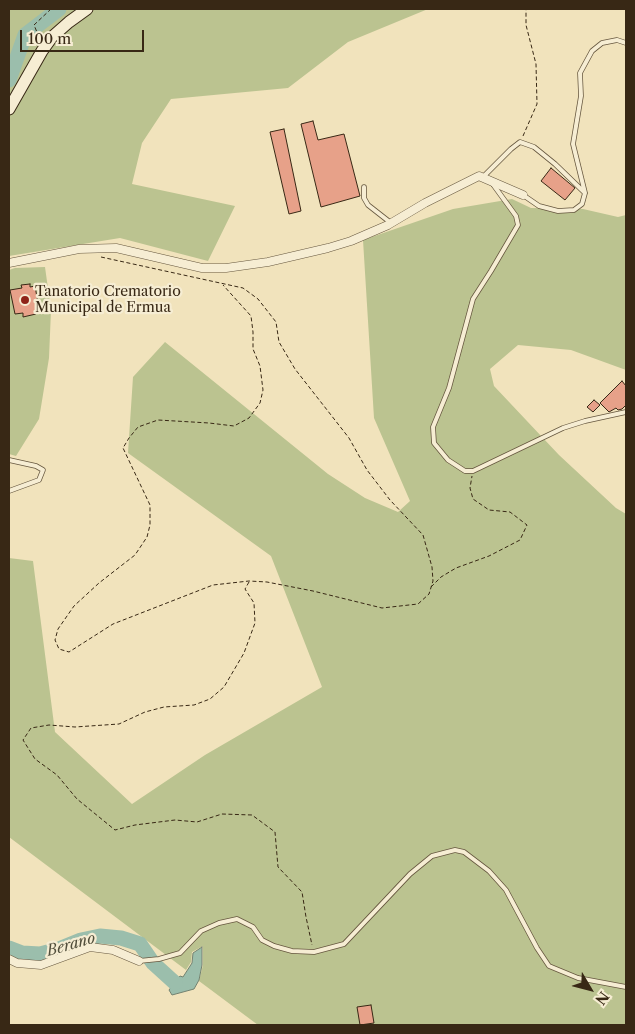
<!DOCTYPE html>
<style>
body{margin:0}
#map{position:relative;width:635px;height:1034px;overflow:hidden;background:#f1e3bc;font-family:"Libre Caslon Text",serif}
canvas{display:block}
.frame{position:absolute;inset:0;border:10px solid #382815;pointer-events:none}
.north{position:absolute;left:565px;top:964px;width:50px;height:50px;-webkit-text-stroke:4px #f6edd3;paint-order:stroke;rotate:127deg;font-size:14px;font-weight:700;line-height:20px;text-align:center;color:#382815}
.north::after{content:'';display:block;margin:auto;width:18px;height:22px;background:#382815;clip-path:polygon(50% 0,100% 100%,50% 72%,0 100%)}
.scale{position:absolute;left:20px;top:30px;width:124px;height:22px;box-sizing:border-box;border:2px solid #382815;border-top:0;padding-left:6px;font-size:15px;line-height:18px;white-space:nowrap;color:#382815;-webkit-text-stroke:4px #f6edd3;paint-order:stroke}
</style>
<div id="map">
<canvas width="635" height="1034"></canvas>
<div class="frame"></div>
<div class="north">N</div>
<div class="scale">100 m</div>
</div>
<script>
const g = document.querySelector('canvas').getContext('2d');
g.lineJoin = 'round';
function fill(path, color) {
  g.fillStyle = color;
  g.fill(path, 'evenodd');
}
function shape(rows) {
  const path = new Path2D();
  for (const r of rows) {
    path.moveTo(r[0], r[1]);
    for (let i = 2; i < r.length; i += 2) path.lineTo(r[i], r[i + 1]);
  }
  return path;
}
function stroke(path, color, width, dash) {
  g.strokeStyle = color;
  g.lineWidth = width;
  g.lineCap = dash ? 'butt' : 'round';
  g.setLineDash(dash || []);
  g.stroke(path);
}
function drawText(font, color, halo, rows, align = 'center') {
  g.font = font + ' "Libre Caslon Text",serif';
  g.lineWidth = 4.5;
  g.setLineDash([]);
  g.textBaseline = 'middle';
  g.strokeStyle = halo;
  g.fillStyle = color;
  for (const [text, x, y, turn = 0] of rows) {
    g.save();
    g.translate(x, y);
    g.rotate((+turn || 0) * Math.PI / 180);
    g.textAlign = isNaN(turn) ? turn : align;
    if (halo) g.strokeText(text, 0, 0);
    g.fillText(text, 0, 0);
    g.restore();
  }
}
const green = shape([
 [9,9,428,9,348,42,288,88,171,99,142,143,132,184,235,206,208,261,120,238,9,256],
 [512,199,531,208,583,209,618,217,626,215,626,370,571,350,518,345,490,369,494,386,559,455,616,508,626,514,626,1025,258,1025,199,981,203,965,203,946,192,952,191,962,186,970,9,837,9,558,33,561,55,732,132,804,205,755,322,687,271,556,128,453,133,377,165,342,328,474,365,498,398,512,410,501,374,418,363,240,453,209],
 [45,267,51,310,49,358,39,419,16,456,9,454,9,270,15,268]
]);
const water = shape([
 [202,947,202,965,199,980,194,989,172,995,169,990,180,976,183,977,192,963,193,953,202,947]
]);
const river = shape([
 [9,80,25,35,59,9],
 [9,948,22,953,40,954,59,949,81,940,100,936,121,938,140,944,153,963,175,983]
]);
const building = shape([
 [313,121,318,140,344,134,360,196,321,207,301,124,313,121],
 [284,129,301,211,289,214,270,132,284,129],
 [551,168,575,188,565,200,541,181,551,168],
 [30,284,30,287,35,286,39,309,36,310,36,314,23,317,23,313,15,314,10,290,22,288,21,285,30,284],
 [622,381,626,386,626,405,622,409,618,410,616,408,609,412,600,403,622,381],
 [594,400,600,405,593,412,587,407,594,400],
 [371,1005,374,1023,360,1025,357,1007,371,1005]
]);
const path = shape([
 [39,37,34,25,51,9],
 [523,136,537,104,536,64,526,25,526,9],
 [101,257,243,288,258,299,276,322,279,342,295,369,349,438,367,470,390,500,423,535,432,567,433,581,429,594,418,604,382,608,313,591,267,582,249,581,213,585,113,624,69,652,59,649,55,640,58,629,74,606,99,583,135,555,147,537,150,525,150,505,123,448,129,438,138,427,158,420,209,423,234,426,249,418,260,403,263,390,260,366,253,349,253,332,251,316,223,285],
 [249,582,245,589,254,603,255,623,244,653,224,687,210,699,194,705,164,707,145,712,119,724,75,727,49,725,31,728,23,740,35,759,57,775,77,799,115,830,135,825,175,820,197,822,222,814,252,815,275,832,278,867,302,892,306,917,312,945],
 [431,587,441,577,456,568,489,556,520,540,527,525,510,512,489,510,473,499,470,488,472,476]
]);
const service = shape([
 [483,177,511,149,520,142,534,147,555,164,585,193],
 [492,183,516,216,518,225,491,271,473,299,449,388,433,427,434,443,448,460,465,471,473,471,563,428,585,421,626,412],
 [364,187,364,198,368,205,391,223],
 [523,195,539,206,558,211,574,210,582,204,585,193,573,144,581,96,580,73,592,51,602,43,617,40,626,43],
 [9,460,36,466,43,470,39,480,9,491],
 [139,961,159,959,180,953,201,931,219,923,237,919,253,927,262,940,274,946,292,951,314,952,344,944,410,874,432,856,455,850,464,852,489,871,506,890,537,948,549,966,578,978,626,987]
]);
const minor = shape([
 [9,263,79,249,116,248,202,268,226,268,268,262,328,248,351,241,388,225,425,203,479,176,523,195],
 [9,959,17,963,41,965,90,947,113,950,139,961]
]);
const secondary = shape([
 [9,109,42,51,52,37,69,22,87,9]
]);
const markers = [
 [25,300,5,"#8f2418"]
];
const poiNames = [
 ["Tanatorio Crematorio",35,292],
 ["Municipal de Ermua",35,308]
];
const waterNames = [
 ["Berano",71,945,-16]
];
fill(green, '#bbc390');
fill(water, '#9bbeac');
stroke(water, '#738270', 1);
stroke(river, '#9bbeac', 15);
fill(building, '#e7a189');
stroke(building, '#382815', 1);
stroke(service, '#66573f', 5.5);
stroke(minor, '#66573f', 9);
stroke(secondary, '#382815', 13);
stroke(path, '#382815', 1, [4, 2.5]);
stroke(service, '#f6edd3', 4);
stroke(minor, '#f6edd3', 8);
stroke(secondary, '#f6edd3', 11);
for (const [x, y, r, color] of markers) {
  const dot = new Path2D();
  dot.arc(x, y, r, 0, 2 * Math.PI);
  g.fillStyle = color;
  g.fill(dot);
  stroke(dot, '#f6edd3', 2);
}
drawText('14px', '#382815', '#f6edd3', poiNames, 'left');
drawText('italic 15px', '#514e3b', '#f6edd3', waterNames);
</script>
